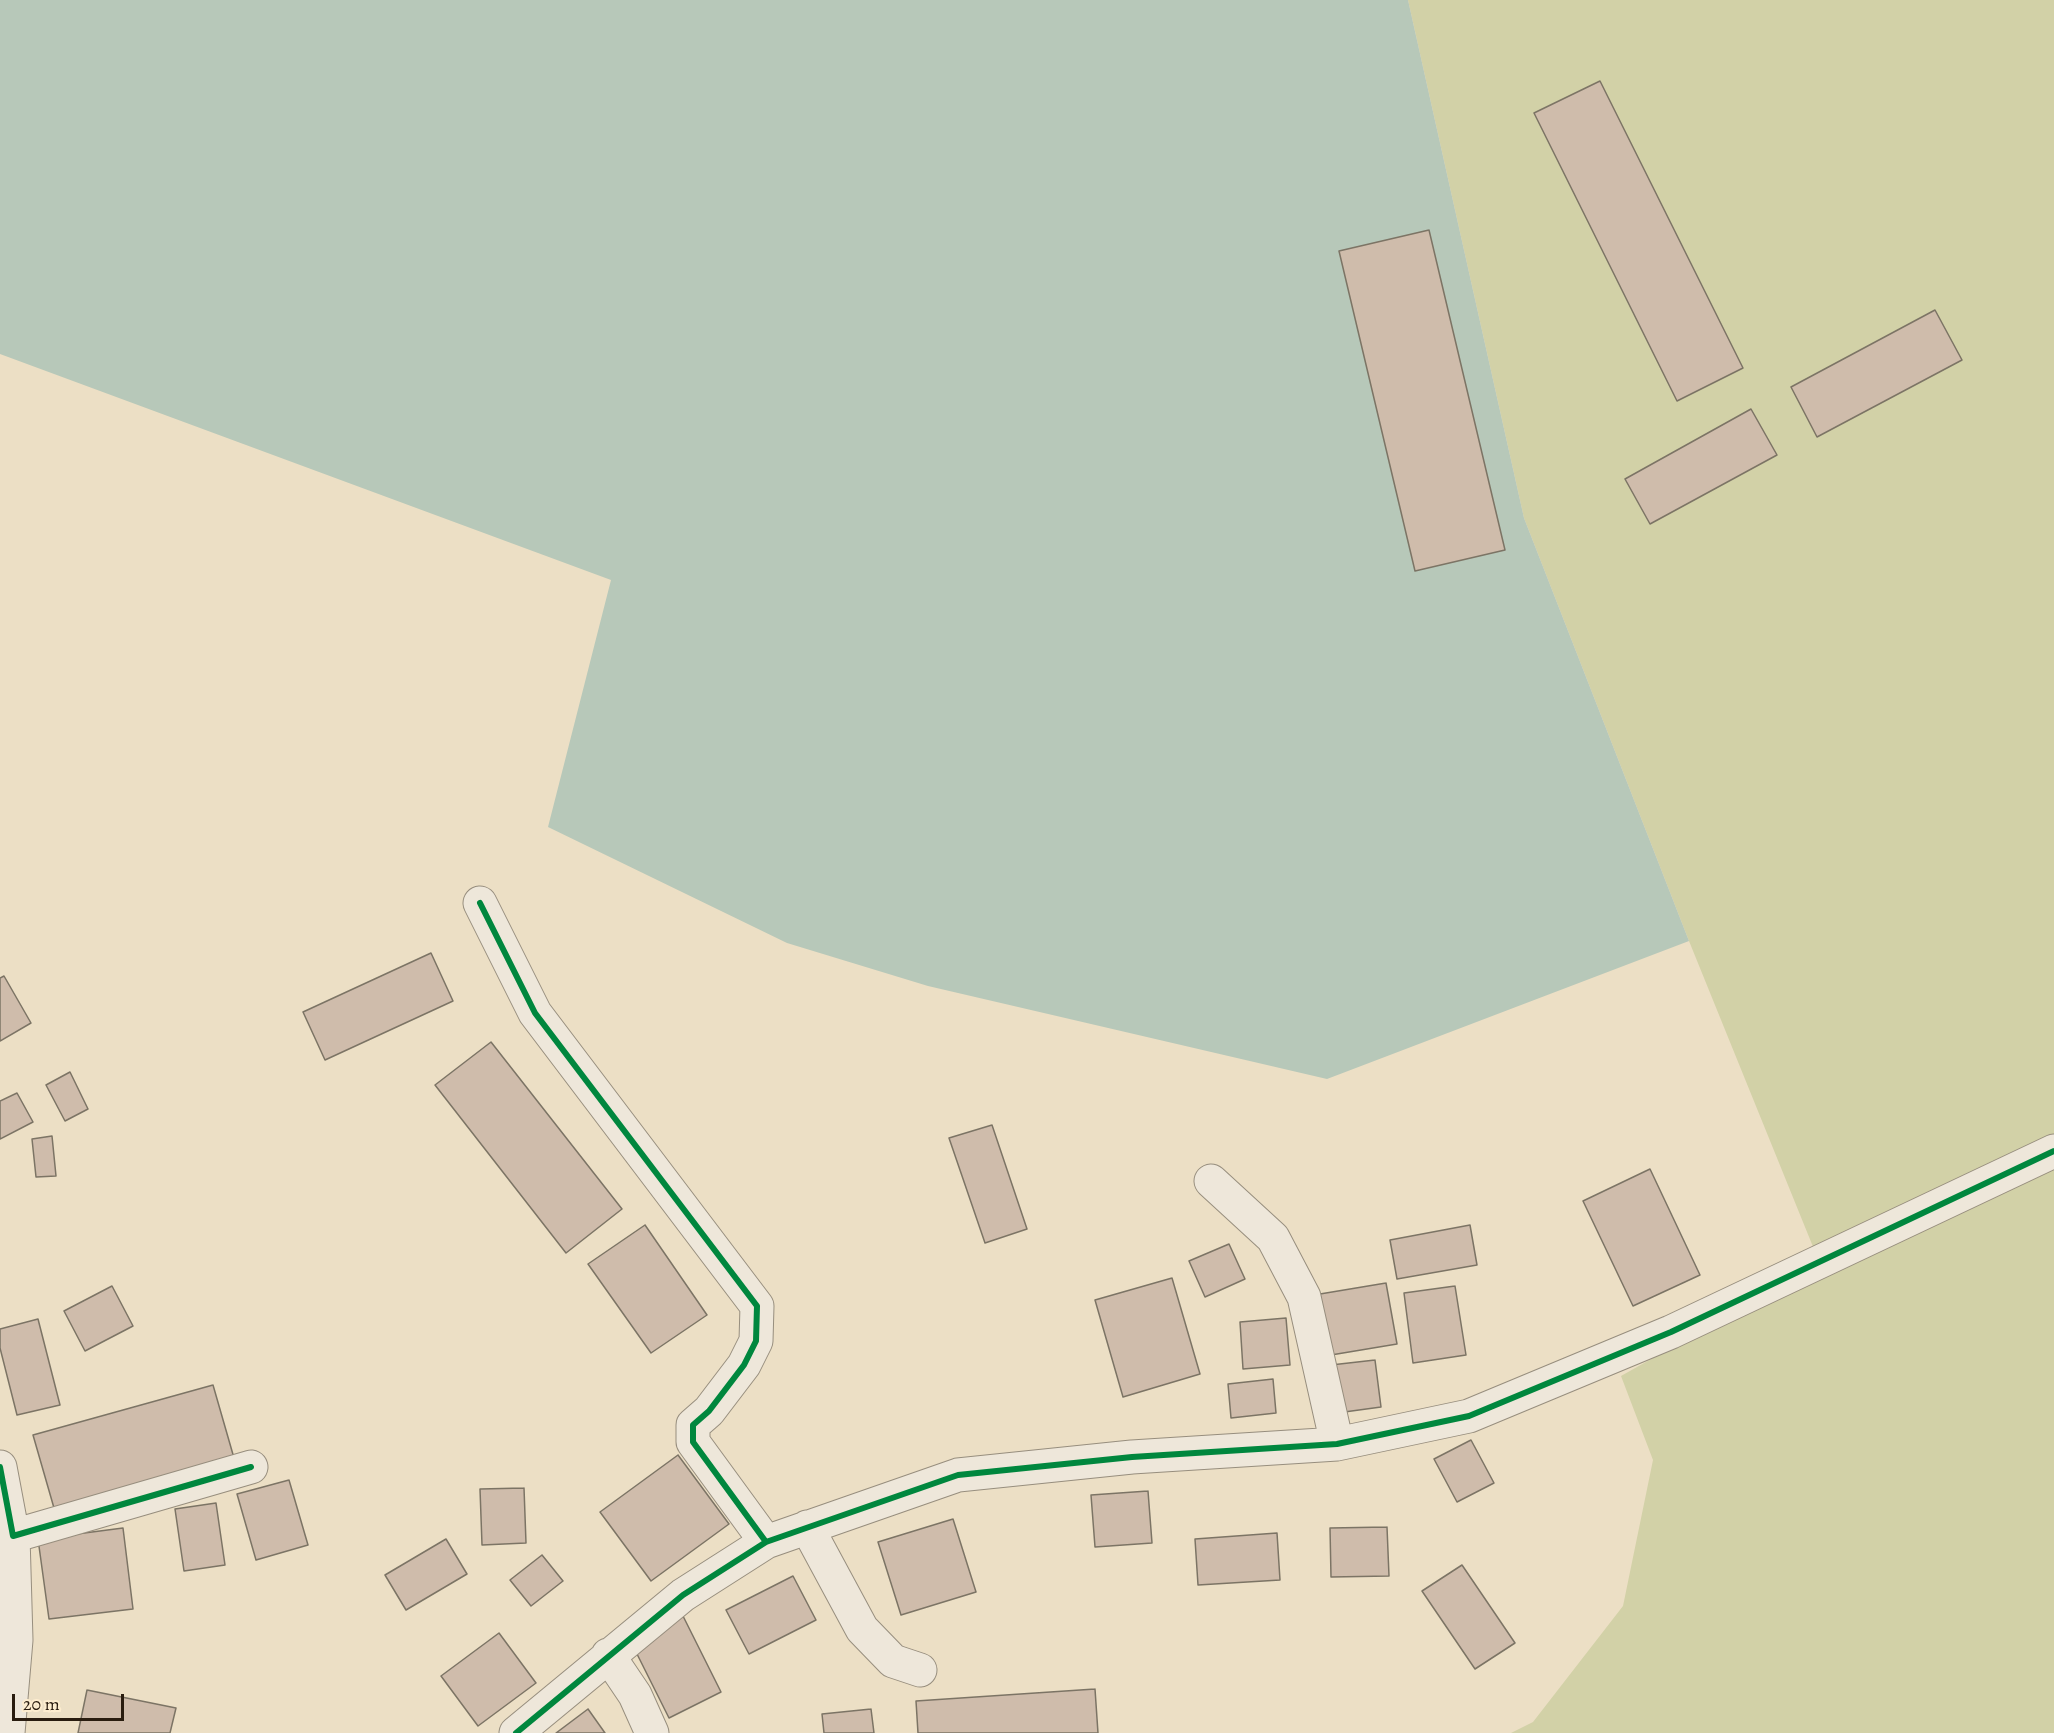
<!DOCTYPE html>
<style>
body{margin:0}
#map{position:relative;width:2054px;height:1733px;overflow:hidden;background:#ecdfc5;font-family:Alegreya,serif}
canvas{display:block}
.scale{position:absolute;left:12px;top:1694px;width:112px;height:27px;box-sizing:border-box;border:3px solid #291c0f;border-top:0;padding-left:8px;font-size:18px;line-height:21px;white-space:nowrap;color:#291c0f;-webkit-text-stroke:4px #fdedcf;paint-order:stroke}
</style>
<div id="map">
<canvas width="2054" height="1733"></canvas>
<div class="scale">20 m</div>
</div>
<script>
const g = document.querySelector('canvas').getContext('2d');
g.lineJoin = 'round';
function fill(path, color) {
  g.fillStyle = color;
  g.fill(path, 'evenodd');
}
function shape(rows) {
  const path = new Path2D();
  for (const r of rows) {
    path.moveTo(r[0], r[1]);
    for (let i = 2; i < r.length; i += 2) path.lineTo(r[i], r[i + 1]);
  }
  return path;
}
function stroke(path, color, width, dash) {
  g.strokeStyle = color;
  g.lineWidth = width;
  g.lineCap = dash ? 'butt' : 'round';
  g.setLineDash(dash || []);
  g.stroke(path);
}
const green = shape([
 [1408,0,2054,0,2054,1733,1511,1733,1533,1722,1623,1606,1653,1460,1621,1376,1820,1264,1689,941,1524,518]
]);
const water = shape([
 [0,0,1408,0,1524,518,1689,941,1327,1079,928,986,787,943,548,827,611,580,0,354]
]);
const building = shape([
 [1600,81,1743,368,1677,401,1534,113,1600,81],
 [1429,230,1505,550,1415,571,1339,251,1429,230],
 [1935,310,1962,360,1817,437,1791,387,1935,310],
 [1751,409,1777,455,1650,524,1625,479,1751,409],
 [431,953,453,1001,325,1060,303,1012,431,953],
 [4,976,31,1023,0,1041,0,978,4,976],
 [491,1042,622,1209,566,1253,435,1085,491,1042],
 [70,1072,88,1109,65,1121,46,1085,70,1072],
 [17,1093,33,1122,0,1139,0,1101,17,1093],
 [992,1125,1027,1229,985,1243,949,1138,992,1125],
 [52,1136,56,1176,36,1177,32,1139,52,1136],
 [1650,1169,1700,1275,1633,1306,1583,1201,1650,1169],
 [645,1225,707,1315,651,1353,588,1264,645,1225],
 [1470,1225,1477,1265,1397,1279,1390,1240,1470,1225],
 [1229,1244,1245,1279,1205,1297,1189,1261,1229,1244],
 [1172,1278,1200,1374,1123,1397,1095,1300,1172,1278],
 [1386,1283,1397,1344,1331,1355,1320,1294,1386,1283],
 [112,1286,133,1326,85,1351,64,1311,112,1286],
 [1455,1286,1466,1355,1413,1363,1404,1293,1455,1286],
 [1286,1318,1290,1365,1243,1369,1240,1322,1286,1318],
 [38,1319,60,1405,17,1415,0,1348,0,1329,38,1319],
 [1375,1360,1381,1407,1337,1413,1331,1365,1375,1360],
 [1273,1379,1276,1413,1231,1418,1228,1384,1273,1379],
 [213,1385,234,1458,54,1508,33,1435,213,1385],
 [1471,1440,1494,1483,1457,1502,1434,1459,1471,1440],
 [678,1455,729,1524,651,1581,600,1512,678,1455],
 [289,1480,308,1545,256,1560,237,1494,289,1480],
 [524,1488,526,1543,482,1545,480,1489,524,1488],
 [1148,1491,1152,1543,1095,1547,1091,1495,1148,1491],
 [216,1503,225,1565,184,1571,175,1509,216,1503],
 [953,1519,976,1592,901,1615,878,1542,953,1519],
 [1387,1527,1389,1576,1331,1577,1330,1528,1387,1527],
 [123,1528,133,1609,49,1619,38,1539,123,1528],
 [1277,1533,1280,1580,1198,1585,1195,1539,1277,1533],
 [446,1539,467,1574,406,1610,385,1575,446,1539],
 [542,1555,563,1581,531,1606,510,1580,542,1555],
 [1462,1565,1515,1643,1475,1669,1422,1591,1462,1565],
 [793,1576,816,1620,749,1654,726,1610,793,1576],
 [683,1616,721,1692,669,1718,631,1642,683,1616],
 [499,1633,536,1683,478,1726,441,1676,499,1633],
 [1095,1689,1098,1733,918,1733,916,1701,1095,1689],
 [87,1690,176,1708,170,1733,78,1733,87,1690],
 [588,1709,605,1733,556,1733,588,1709],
 [871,1709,874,1733,824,1733,822,1714,871,1709]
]);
const minor = shape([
 [480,903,535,1013,757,1306,756,1341,744,1365,709,1411,693,1425,693,1442,766,1542],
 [1211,1181,1273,1238,1304,1297,1337,1444],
 [0,1467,13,1536,251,1467],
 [1,1517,13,1536,16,1640,8,1733],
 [807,1527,862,1629,893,1661,920,1670],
 [608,1655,635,1695,652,1733],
 [516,1733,683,1595,766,1542,958,1475,1132,1457,1337,1444,1469,1416,1671,1332,2054,1151]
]);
const cycleway = shape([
 [480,903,535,1013,757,1306,756,1341,744,1365,709,1411,693,1425,693,1442,766,1542],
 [0,1467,13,1536,251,1467],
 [516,1733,683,1595,766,1542,958,1475,1132,1457,1337,1444,1469,1416,1671,1332,2054,1151]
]);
fill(green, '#d2d1a7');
fill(water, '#b7c8b9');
fill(building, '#cfbcab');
stroke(building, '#7c7465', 1.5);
stroke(minor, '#978e7e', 35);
stroke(minor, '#eee7da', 33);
stroke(cycleway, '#00873e', 6);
</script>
